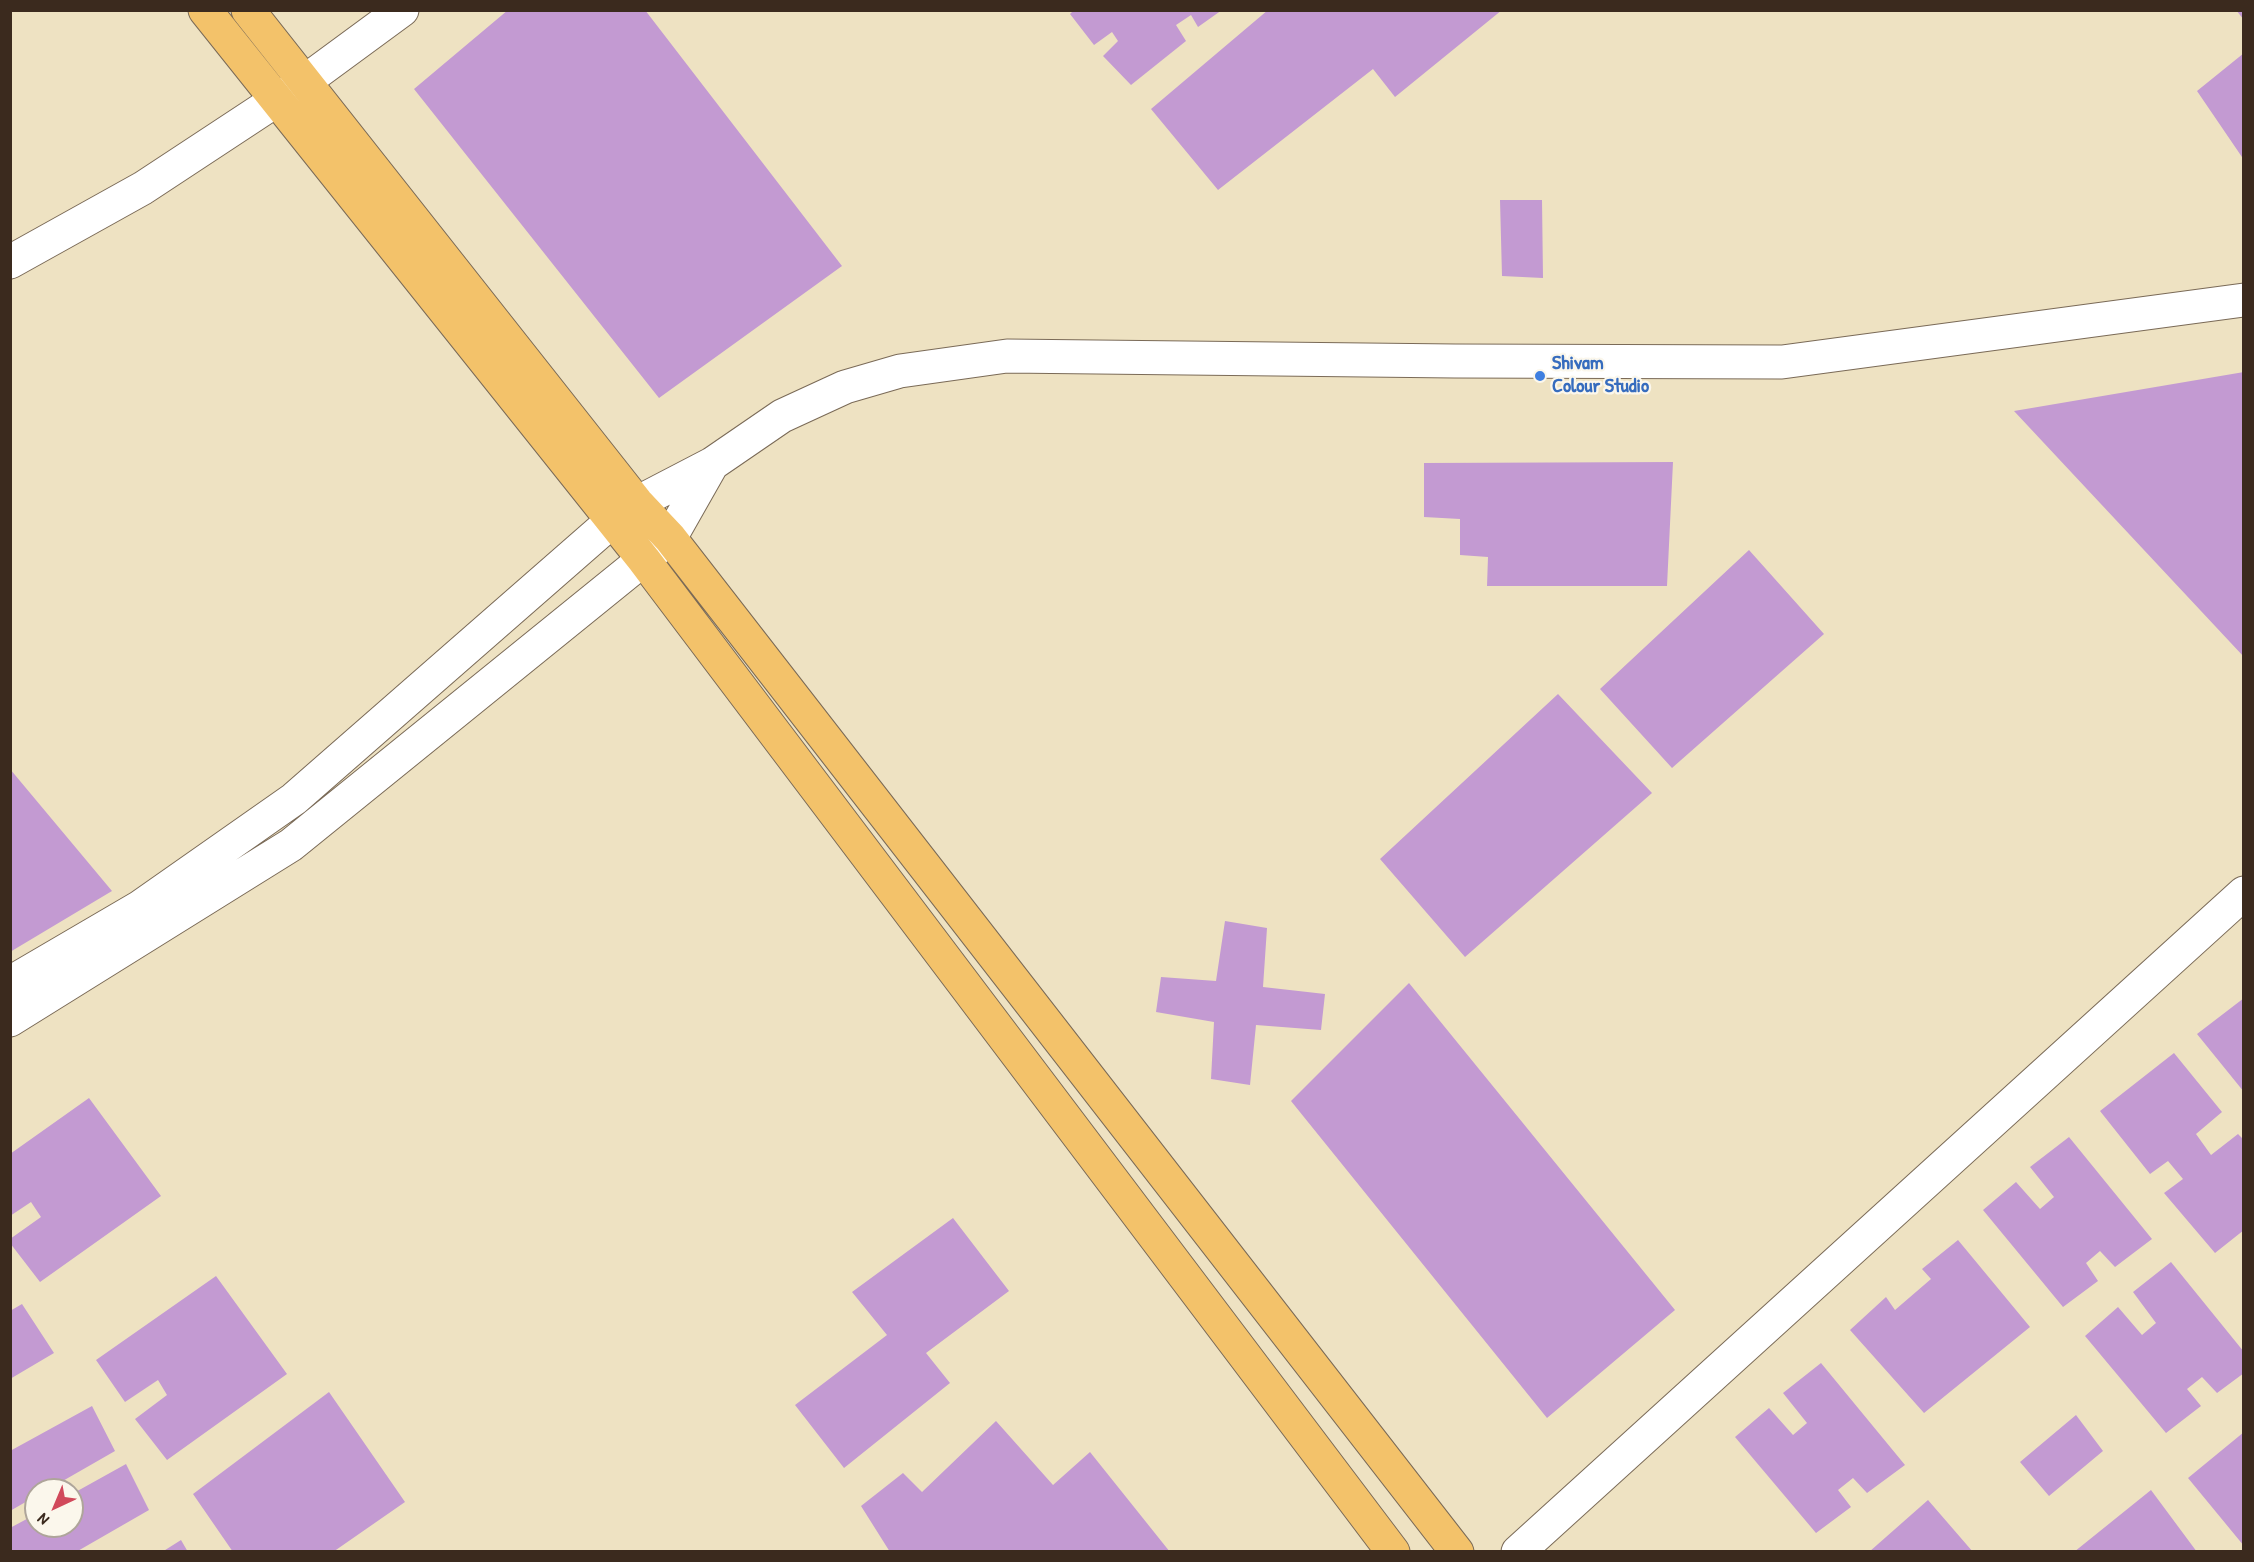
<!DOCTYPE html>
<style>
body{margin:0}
#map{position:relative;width:2254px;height:1562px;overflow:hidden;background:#eee2c2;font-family:"Patrick Hand",sans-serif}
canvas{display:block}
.frame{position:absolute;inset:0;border:12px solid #3b2a1e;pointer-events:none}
.north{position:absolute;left:24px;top:1478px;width:60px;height:60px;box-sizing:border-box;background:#fbf7ec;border:2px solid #aea59a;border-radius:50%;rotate:224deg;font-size:16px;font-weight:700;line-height:24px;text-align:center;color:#3b2a1e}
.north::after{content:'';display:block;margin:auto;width:21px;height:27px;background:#d1495b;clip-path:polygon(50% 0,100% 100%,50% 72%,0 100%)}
</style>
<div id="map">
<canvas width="2254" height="1562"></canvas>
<div class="frame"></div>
<div class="north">N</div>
</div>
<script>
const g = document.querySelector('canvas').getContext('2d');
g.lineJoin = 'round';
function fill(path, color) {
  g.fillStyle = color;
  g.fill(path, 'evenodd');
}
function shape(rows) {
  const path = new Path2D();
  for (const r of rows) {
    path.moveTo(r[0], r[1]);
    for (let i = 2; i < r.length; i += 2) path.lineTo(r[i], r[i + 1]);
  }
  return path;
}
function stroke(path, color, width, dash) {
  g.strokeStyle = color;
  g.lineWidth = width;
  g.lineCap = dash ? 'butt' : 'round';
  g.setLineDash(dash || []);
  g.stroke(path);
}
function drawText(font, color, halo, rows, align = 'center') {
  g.font = font + ' "Patrick Hand",sans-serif';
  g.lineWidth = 4.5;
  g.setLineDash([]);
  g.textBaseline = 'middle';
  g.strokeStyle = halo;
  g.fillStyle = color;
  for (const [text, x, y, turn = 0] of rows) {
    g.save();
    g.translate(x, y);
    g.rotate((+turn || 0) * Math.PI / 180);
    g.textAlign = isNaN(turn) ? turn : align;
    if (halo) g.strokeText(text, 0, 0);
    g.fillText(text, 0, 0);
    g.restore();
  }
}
const building = shape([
 [508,10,645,10,842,266,659,398,414,89],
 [1074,10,1222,10,1198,27,1191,15,1176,25,1186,41,1131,85,1103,56,1118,41,1112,32,1094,45,1070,14],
 [1268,10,1502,10,1395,97,1373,69,1218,190,1151,109],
 [2236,10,2244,10,2244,20],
 [2244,53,2244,160,2197,91],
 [1500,200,1542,200,1543,278,1502,276],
 [2244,372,2244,657,2014,411],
 [1673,462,1667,586,1487,586,1488,557,1460,555,1460,519,1424,517,1424,463],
 [1749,550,1824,634,1672,768,1600,689],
 [1558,694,1652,793,1465,957,1380,859],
 [10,769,112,891,10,952],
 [1225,921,1267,928,1263,987,1325,994,1321,1030,1256,1025,1250,1085,1211,1079,1214,1022,1156,1012,1161,977,1216,981],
 [1409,983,1675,1310,1547,1418,1291,1101],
 [2244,998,2244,1092,2197,1034],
 [2174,1053,2222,1112,2196,1134,2211,1155,2238,1134,2244,1140,2244,1230,2215,1253,2164,1193,2183,1179,2168,1161,2150,1174,2100,1111],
 [89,1098,161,1196,40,1282,10,1243,10,1239,41,1217,31,1202,10,1216,10,1154],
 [2069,1137,2152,1239,2115,1267,2100,1251,2086,1263,2098,1281,2063,1307,1983,1210,2016,1182,2040,1209,2054,1197,2030,1167],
 [953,1218,1009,1291,926,1353,950,1383,844,1468,795,1405,887,1335,852,1292],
 [1958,1240,2030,1327,1924,1413,1850,1330,1886,1297,1895,1310,1931,1279,1922,1269],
 [2171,1262,2244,1352,2244,1373,2217,1393,2202,1377,2187,1389,2201,1406,2166,1433,2085,1336,2118,1307,2142,1335,2156,1323,2133,1292],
 [216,1276,287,1374,167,1460,135,1419,167,1395,158,1380,125,1402,96,1360],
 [22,1304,54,1353,10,1379,10,1311],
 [1821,1363,1905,1465,1867,1493,1853,1478,1838,1490,1851,1507,1816,1533,1735,1437,1769,1408,1793,1435,1807,1423,1783,1393],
 [329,1392,405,1502,333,1552,233,1552,193,1494],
 [92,1406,115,1451,47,1490,36,1490,36,1496,10,1511,10,1451],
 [2076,1415,2103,1451,2049,1496,2020,1462],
 [996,1421,1053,1485,1090,1452,1170,1552,890,1552,861,1506,903,1473,922,1492],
 [2244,1432,2244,1546,2188,1478],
 [126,1464,149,1510,76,1552,10,1552,10,1528,36,1514,36,1526,72,1526,72,1494],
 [2151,1490,2197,1552,2074,1552],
 [1928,1500,1973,1552,1869,1552],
 [181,1540,188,1552,162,1552]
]);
const minor = shape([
 [10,262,143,188,304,82,402,10],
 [10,983,140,907,294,799,612,521,637,503,712,464,782,416,845,387,900,371,1007,356,1455,361,1782,362,2244,300],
 [10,1020,291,845,670,538,712,464],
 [1518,1552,2244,893]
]);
const major = shape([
 [205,10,644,560,1393,1552],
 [248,10,637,503,670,538,1457,1552]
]);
const markers = [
 [1540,376,6,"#3f7fe0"]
];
const shopNames = [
 ["Shivam",1552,364],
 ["Colour Studio",1552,387]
];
fill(building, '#c39ad2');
stroke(minor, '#7a6a57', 35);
stroke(major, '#7a6a57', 35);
stroke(minor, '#fff', 33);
stroke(major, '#f3c26a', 33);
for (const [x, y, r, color] of markers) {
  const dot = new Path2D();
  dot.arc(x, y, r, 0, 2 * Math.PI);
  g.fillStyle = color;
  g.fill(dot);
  stroke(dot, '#fbf7ec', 2);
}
drawText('bold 20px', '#366cbe', '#fbf7ec', shopNames, 'left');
</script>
